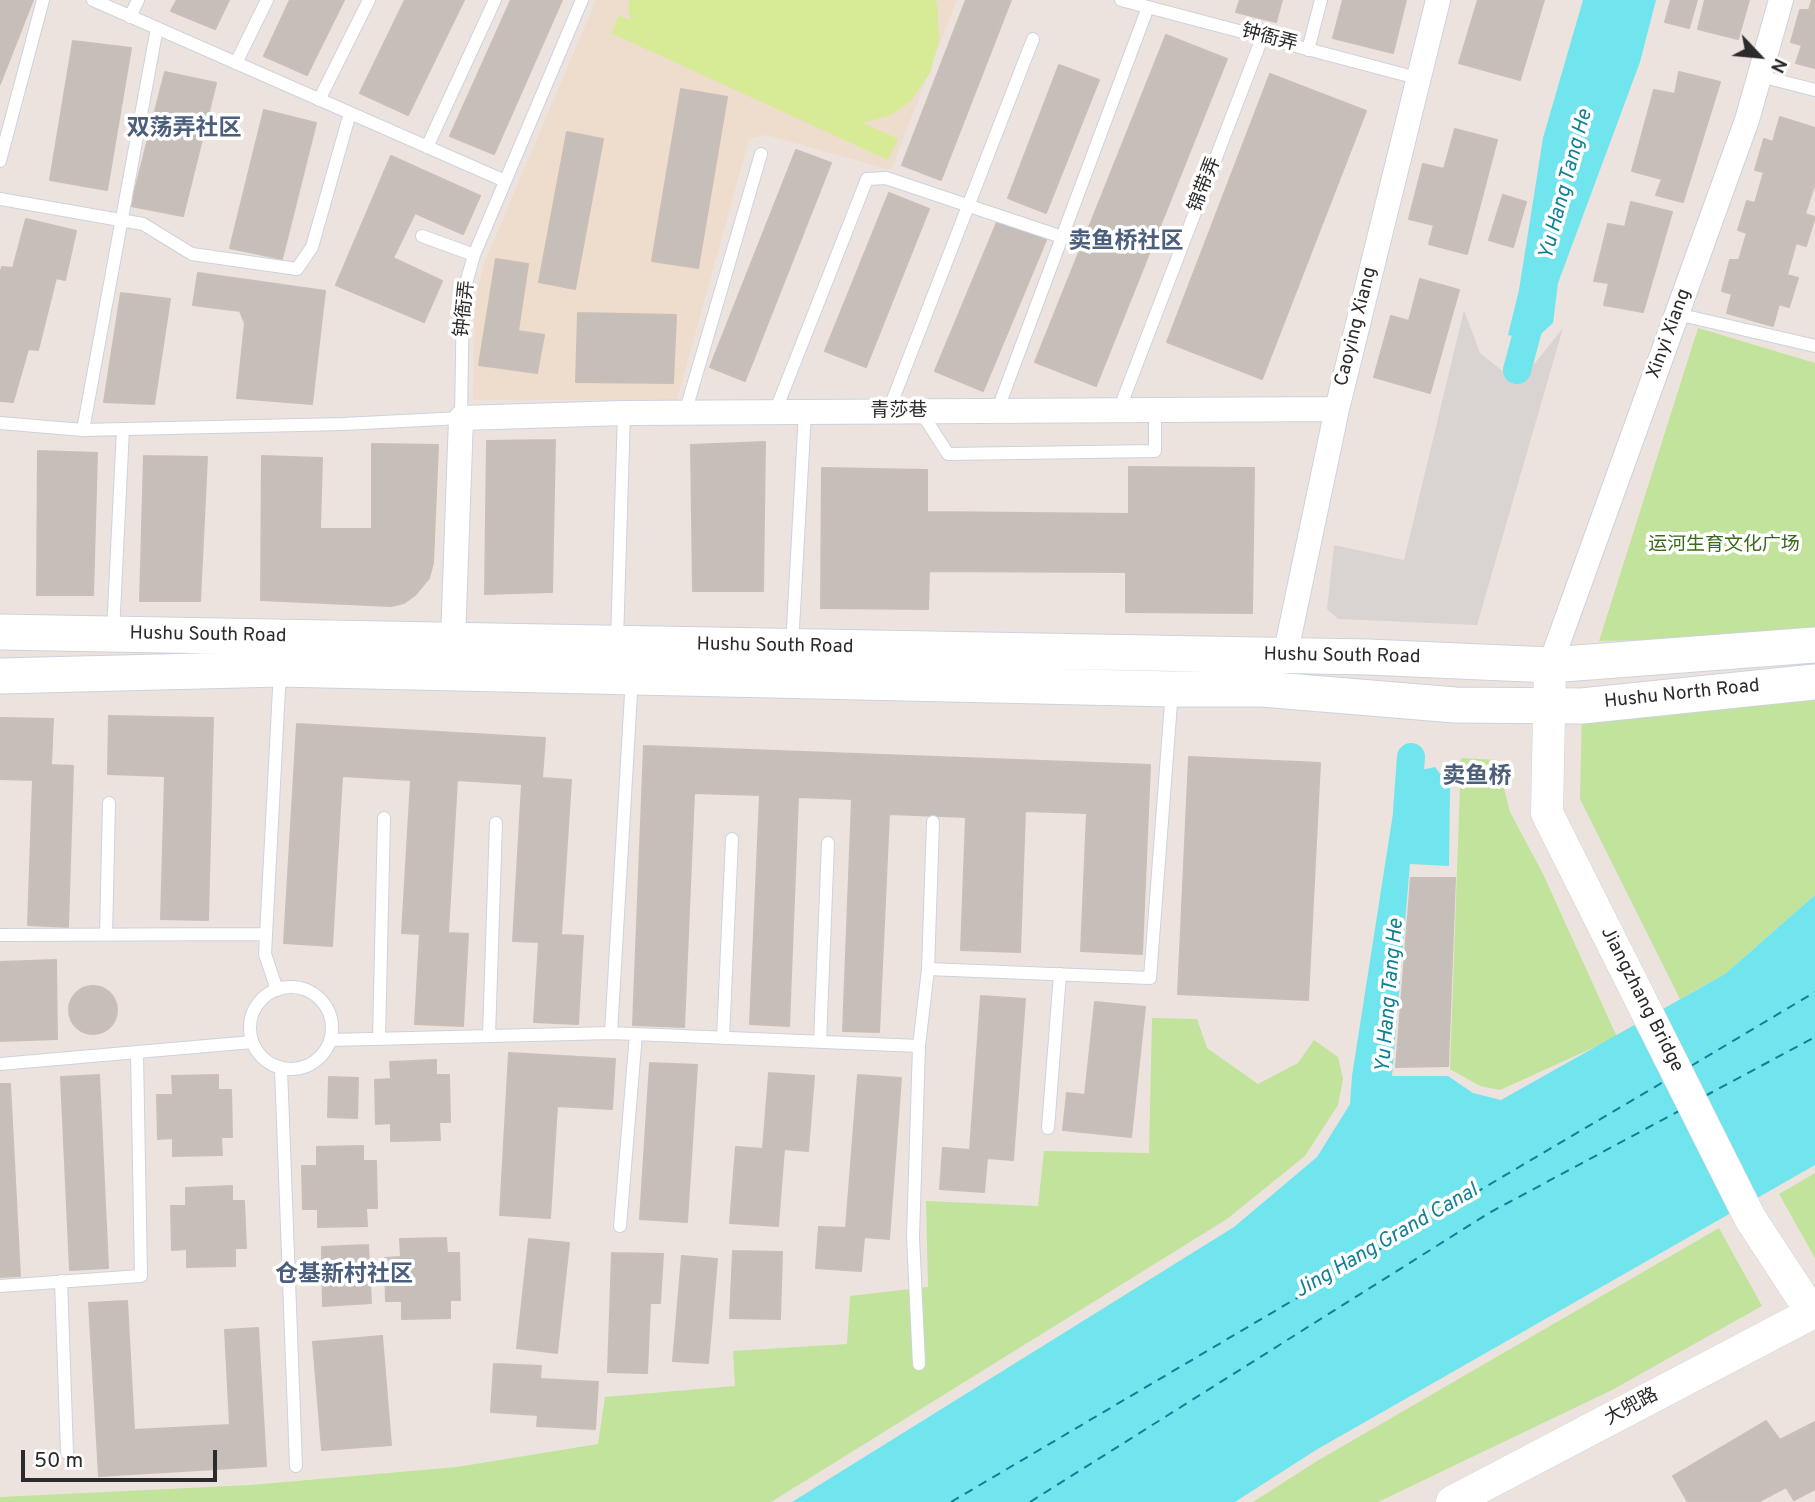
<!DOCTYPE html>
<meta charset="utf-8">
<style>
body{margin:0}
#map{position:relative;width:1815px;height:1502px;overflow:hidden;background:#ede3de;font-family:Overpass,sans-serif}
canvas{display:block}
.north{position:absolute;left:1724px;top:21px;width:70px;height:70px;-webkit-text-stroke:5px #fff;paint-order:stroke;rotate:116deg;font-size:19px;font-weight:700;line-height:28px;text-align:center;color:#2b2b2b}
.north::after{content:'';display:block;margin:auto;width:24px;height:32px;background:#2b2b2b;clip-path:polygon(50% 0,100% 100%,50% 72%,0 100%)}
.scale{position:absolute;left:21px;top:1450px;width:196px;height:32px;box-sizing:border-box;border:4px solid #2b2b2b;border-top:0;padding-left:9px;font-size:21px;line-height:24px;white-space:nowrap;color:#2b2b2b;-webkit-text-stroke:5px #fff;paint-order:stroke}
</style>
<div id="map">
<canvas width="1815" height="1502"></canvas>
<div class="north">N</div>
<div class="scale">50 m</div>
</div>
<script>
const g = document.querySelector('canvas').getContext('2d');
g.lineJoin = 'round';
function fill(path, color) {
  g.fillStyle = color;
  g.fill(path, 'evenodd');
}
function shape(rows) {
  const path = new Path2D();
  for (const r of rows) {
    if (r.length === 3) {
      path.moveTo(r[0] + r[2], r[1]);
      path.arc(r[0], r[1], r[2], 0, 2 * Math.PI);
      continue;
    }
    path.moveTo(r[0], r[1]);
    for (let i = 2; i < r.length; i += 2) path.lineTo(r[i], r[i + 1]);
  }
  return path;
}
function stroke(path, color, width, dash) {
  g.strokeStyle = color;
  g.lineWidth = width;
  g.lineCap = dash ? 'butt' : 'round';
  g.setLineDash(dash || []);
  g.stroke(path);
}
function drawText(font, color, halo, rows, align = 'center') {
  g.font = font + ' Overpass,"Noto Sans SC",sans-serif';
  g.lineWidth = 7;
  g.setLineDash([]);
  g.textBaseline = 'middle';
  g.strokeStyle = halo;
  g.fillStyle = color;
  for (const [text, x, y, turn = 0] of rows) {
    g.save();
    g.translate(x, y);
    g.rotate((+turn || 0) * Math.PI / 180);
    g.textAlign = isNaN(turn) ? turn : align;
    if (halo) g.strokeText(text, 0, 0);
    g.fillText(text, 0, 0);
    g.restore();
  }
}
const education = shape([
 [596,0,957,0,891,170,766,135,749,139,677,400,473,400,475,301,484,263]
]);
const green = shape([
 [1698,328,1815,363,1815,636,1599,641],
 [1815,682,1815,895,1725,974,1680,999,1580,799,1582,706],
 [1461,758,1497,760,1510,812,1543,874,1617,1037,1500,1090,1480,1086,1450,1069],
 [1152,1018,1197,1019,1207,1048,1258,1084,1298,1063,1314,1040,1338,1057,1343,1079,1338,1105,1305,1156,1227,1219,771,1502,0,1502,0,1497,251,1485,457,1467,598,1444,605,1397,735,1386,733,1351,847,1344,850,1296,928,1287,926,1201,1038,1206,1044,1151,1149,1153],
 [1815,1173,1815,1258,1779,1194],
 [1719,1228,1762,1306,1612,1390,1378,1502,1253,1502,1317,1461]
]);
const pitch = shape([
 [630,0,935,0,937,4,939,40,930,73,911,101,891,115,863,123,898,139,888,160,611,33,619,16,631,20,628,10]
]);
const plaza = shape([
 [1464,310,1480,353,1505,373,1519,371,1535,363,1563,328,1477,625,1338,619,1327,609,1334,545,1404,560]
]);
const water = shape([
 [1583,0,1656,0,1640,62,1558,283,1553,323,1533,341,1508,335,1519,290,1543,138],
 [1435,767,1450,787,1449,866,1410,864,1392,1076,1448,1076,1473,1093,1501,1100,1725,974,1815,895,1815,1165,1316,1450,1235,1502,792,1502,1234,1227,1317,1157,1350,1104,1352,1076,1399,775]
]);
const canal = shape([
 [1517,370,1535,304],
 [1407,810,1411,757]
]);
const ferry = shape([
 [1691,1066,1815,992],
 [1705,1096,1815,1037],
 [951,1502,1665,1081],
 [1030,1502,1489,1213,1679,1111]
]);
const building = shape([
 [0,0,33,0,0,84,0,0],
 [177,0,229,0,215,29,171,11,177,0],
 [290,0,344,0,307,75,264,56,290,0],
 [405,0,464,0,408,115,360,93,405,0],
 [511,0,562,0,494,154,450,136,511,0],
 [966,0,1011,0,941,180,902,165,966,0],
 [1240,0,1282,0,1276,22,1236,12,1240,0],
 [1343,0,1406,0,1393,53,1333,38,1343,0],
 [1478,0,1544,0,1520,80,1459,63,1478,0],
 [1671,0,1697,0,1689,28,1665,22,1671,0],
 [1705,0,1749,0,1738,39,1698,29,1705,0],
 [1812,0,1815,0,1815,68,1796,63,1802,45,1791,42,1800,10,1809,10,1812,0],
 [1166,35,1227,59,1096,386,1035,362,1166,35],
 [73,41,131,48,107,190,50,180,73,41],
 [1059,65,1099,80,1046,213,1008,198,1059,65],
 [165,72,216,83,183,216,131,206,165,72],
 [1679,72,1720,82,1683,202,1656,195,1662,179,1632,171,1654,90,1675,94,1679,72],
 [1270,74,1366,111,1262,379,1167,342,1270,74],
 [681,89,727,97,698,268,652,261,681,89],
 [264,110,316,123,282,259,230,248,264,110],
 [1780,117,1815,128,1815,183,1805,214,1815,217,1806,246,1796,243,1787,275,1798,278,1789,307,1779,304,1773,326,1727,313,1732,294,1722,291,1730,260,1739,260,1747,233,1738,230,1747,201,1755,203,1764,172,1755,170,1764,139,1773,142,1780,117],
 [1455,129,1497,140,1467,254,1429,244,1434,225,1409,219,1423,164,1444,169,1455,129],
 [567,132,603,139,575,289,539,282,567,132],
 [796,150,831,163,745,381,710,367,796,150],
 [391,156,480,196,463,234,415,213,393,258,442,281,424,322,336,285,391,156],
 [889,193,929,209,866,367,825,351,889,193],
 [1503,195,1526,202,1513,247,1489,240,1503,195],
 [1631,202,1672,212,1643,312,1604,305,1609,283,1594,281,1608,224,1625,227,1631,202],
 [26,219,76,231,65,280,56,278,38,350,28,349,13,402,0,401,0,274,2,267,13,268,26,219],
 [998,220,1046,240,983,391,935,371,998,220],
 [496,259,528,264,518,331,544,335,537,373,479,365,496,259],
 [198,273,325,291,312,404,237,398,245,323,240,311,193,305,198,273],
 [1420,279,1459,290,1430,393,1374,377,1391,316,1409,321,1420,279],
 [121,293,170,299,154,404,104,402,121,293],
 [578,313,676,315,673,383,576,382,578,313],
 [555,440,552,592,485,594,487,441,555,440],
 [765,442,763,591,693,591,691,445,765,442],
 [372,444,438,445,433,563,429,578,415,595,404,603,391,606,261,600,262,456,322,458,320,529,372,529,372,444],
 [38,451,97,453,93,595,37,595,38,451],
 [144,456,207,457,200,601,140,601,144,456],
 [1129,467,1254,468,1252,613,1126,612,1126,572,929,571,928,609,821,608,822,468,927,470,927,512,1129,514,1129,467],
 [109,716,213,718,208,920,161,919,165,776,108,774,109,716],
 [0,718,53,719,51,765,73,766,68,927,28,925,33,780,0,779,0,718],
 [297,724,545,738,542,778,571,780,561,935,583,936,578,1024,534,1022,539,942,513,941,522,784,457,780,448,933,468,934,463,1026,415,1024,420,934,402,933,411,780,342,776,332,946,284,943,297,724],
 [644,746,1150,765,1142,954,1081,951,1087,813,1025,811,1020,952,961,950,966,817,889,814,879,1032,843,1031,852,799,798,797,789,1026,750,1024,760,795,694,793,684,1027,633,1025,644,746],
 [1189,757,1320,763,1308,1000,1178,994,1189,757],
 [1411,878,1455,878,1448,1066,1396,1067,1411,878],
 [56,960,57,1039,0,1041,0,962,56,960],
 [93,1010,24],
 [981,996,1025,999,1013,1160,987,1158,984,1192,940,1189,943,1148,970,1150,981,996],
 [1095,1002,1145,1007,1131,1137,1063,1130,1067,1093,1085,1095,1095,1002],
 [509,1053,615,1059,612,1109,557,1106,550,1218,500,1215,509,1053],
 [436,1060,436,1075,449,1075,450,1122,439,1122,440,1140,391,1141,391,1123,376,1124,375,1080,391,1079,390,1062,436,1060],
 [650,1063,697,1065,687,1222,640,1219,650,1063],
 [769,1073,814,1076,808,1151,784,1149,778,1226,730,1223,736,1147,763,1149,769,1073],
 [99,1075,108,1268,70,1270,61,1077,99,1075],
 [218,1075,218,1090,231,1090,232,1137,221,1137,222,1155,173,1156,173,1138,158,1139,157,1095,173,1095,172,1076,218,1075],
 [858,1075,901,1078,889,1239,864,1237,861,1271,816,1268,819,1227,846,1228,858,1075],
 [329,1077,358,1078,357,1118,328,1117,329,1077],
 [0,1084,10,1084,20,1276,0,1277,0,1084],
 [363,1146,363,1161,376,1161,377,1208,366,1208,367,1226,318,1227,318,1209,303,1209,302,1166,317,1166,317,1147,363,1146],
 [232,1186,232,1201,244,1201,246,1248,235,1248,235,1266,187,1267,187,1249,172,1250,171,1206,186,1206,186,1188,232,1186],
 [446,1238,447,1253,459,1253,460,1300,450,1300,450,1318,402,1319,402,1301,386,1301,385,1258,401,1257,400,1239,446,1238],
 [529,1239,569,1243,557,1353,517,1348,529,1239],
 [368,1245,371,1303,323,1306,322,1247,368,1245],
 [733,1251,782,1252,780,1319,730,1318,733,1251],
 [612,1253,663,1254,660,1303,650,1303,647,1373,608,1372,612,1253],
 [682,1256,717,1259,708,1363,673,1361,682,1256],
 [127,1301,134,1430,230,1425,225,1330,258,1328,266,1466,99,1476,89,1303,127,1301],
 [382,1336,391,1445,322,1450,313,1342,382,1336],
 [494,1364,541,1366,540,1379,598,1382,595,1429,537,1426,538,1415,491,1412,494,1364],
 [1766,1421,1780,1440,1815,1422,1815,1489,1794,1500,1786,1487,1758,1502,1688,1502,1673,1476,1766,1421]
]);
const service = shape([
 [93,0,505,181],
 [1121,0,1417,78],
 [130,17,138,0],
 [1308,50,1321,0],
 [236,63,267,0],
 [1760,76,1815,90],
 [319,100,369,0],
 [427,147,495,0],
 [0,161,43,0],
 [0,199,143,224,192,254,297,269,312,247,350,113],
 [422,236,474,255],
 [1677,314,1815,346],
 [1119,410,1262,38],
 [997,411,1148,7],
 [775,412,867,179,886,178,1062,237],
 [888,412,1033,39],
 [921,412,948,454,1155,451,1155,410],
 [685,413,761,154],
 [0,423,83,430,343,424,461,418,463,294,474,255,582,0],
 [83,430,157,28],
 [113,632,123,429],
 [617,640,624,413],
 [792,646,805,412],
 [0,935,266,934],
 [106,935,109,803],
 [928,969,933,822],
 [291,1028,41],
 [277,990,265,954,280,670],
 [611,1033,632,677],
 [489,1036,496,823],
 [723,1038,732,839],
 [379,1039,384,818],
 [331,1040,611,1033,919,1046],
 [820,1042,828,843],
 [0,1064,252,1042],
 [281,1069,296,1466],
 [1048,1128,1060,974],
 [620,1226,636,1034],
 [61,1281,67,1453],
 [0,1286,141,1276,137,1052],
 [919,1364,913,1237,919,1046,928,969,1150,978,1172,690]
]);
const minor = shape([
 [453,640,461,418,624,413,1337,409],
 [1285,656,1337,409,1438,0],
 [1550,665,1747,120,1781,0]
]);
const tertiary = shape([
 [1452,1502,1812,1313,1750,1218,1547,813,1550,665]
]);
const secondary = shape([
 [0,632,1368,657,1550,665,1815,645],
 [0,676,280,669,1172,689,1262,689,1455,705,1582,706,1815,682]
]);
const streetNames = [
 ["钟衙弄",1269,39,15],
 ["锦带弄",1206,185,-69],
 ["钟衙弄",466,309,-84],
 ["Caoying Xiang",1357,327,-76],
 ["Xinyi Xiang",1670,334,-70],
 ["青莎巷",899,412],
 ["Hushu South Road",208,636,1],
 ["Hushu South Road",775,647,1],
 ["Hushu South Road",1342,657,1],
 ["Hushu North Road",1682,695,-6],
 ["Jiangzhang Bridge",1641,1000,63],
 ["大兜路",1632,1408,-28]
];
const parkNames = [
 ["运河生育文化广场",1724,546]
];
const waterNames = [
 ["Yu Hang Tang He",1567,185,-75],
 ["Yu Hang Tang He",1391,996,-85],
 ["Jing Hang Grand Canal",1387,1242,-30]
];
const quarterNames = [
 ["双荡弄社区",184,130],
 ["卖鱼桥社区",1126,243],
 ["卖鱼桥",1477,778],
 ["仓基新村社区",344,1276]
];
fill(education, '#eeddcd');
fill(green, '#c1e39b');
fill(pitch, '#d7ea96');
fill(plaza, '#d9d4d1');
fill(water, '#71e5ee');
stroke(canal, '#71e5ee', 28);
stroke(ferry, '#0e8196', 2, [9, 7]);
fill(building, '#c6bfb9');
stroke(building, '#c9bfb7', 2);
stroke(service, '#ccd2dd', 14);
stroke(minor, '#ccd2dd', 26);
stroke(tertiary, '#ccd2dd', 33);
stroke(secondary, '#ccd2dd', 37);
stroke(service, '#fff', 12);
stroke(minor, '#fff', 24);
stroke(tertiary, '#fff', 32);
stroke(secondary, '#fff', 35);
drawText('19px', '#2b2b2b', '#fff', streetNames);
drawText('19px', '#3a691b', '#fff', parkNames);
drawText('italic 21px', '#0e8196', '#fff', waterNames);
drawText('bold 23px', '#4b5e7c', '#fff', quarterNames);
</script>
